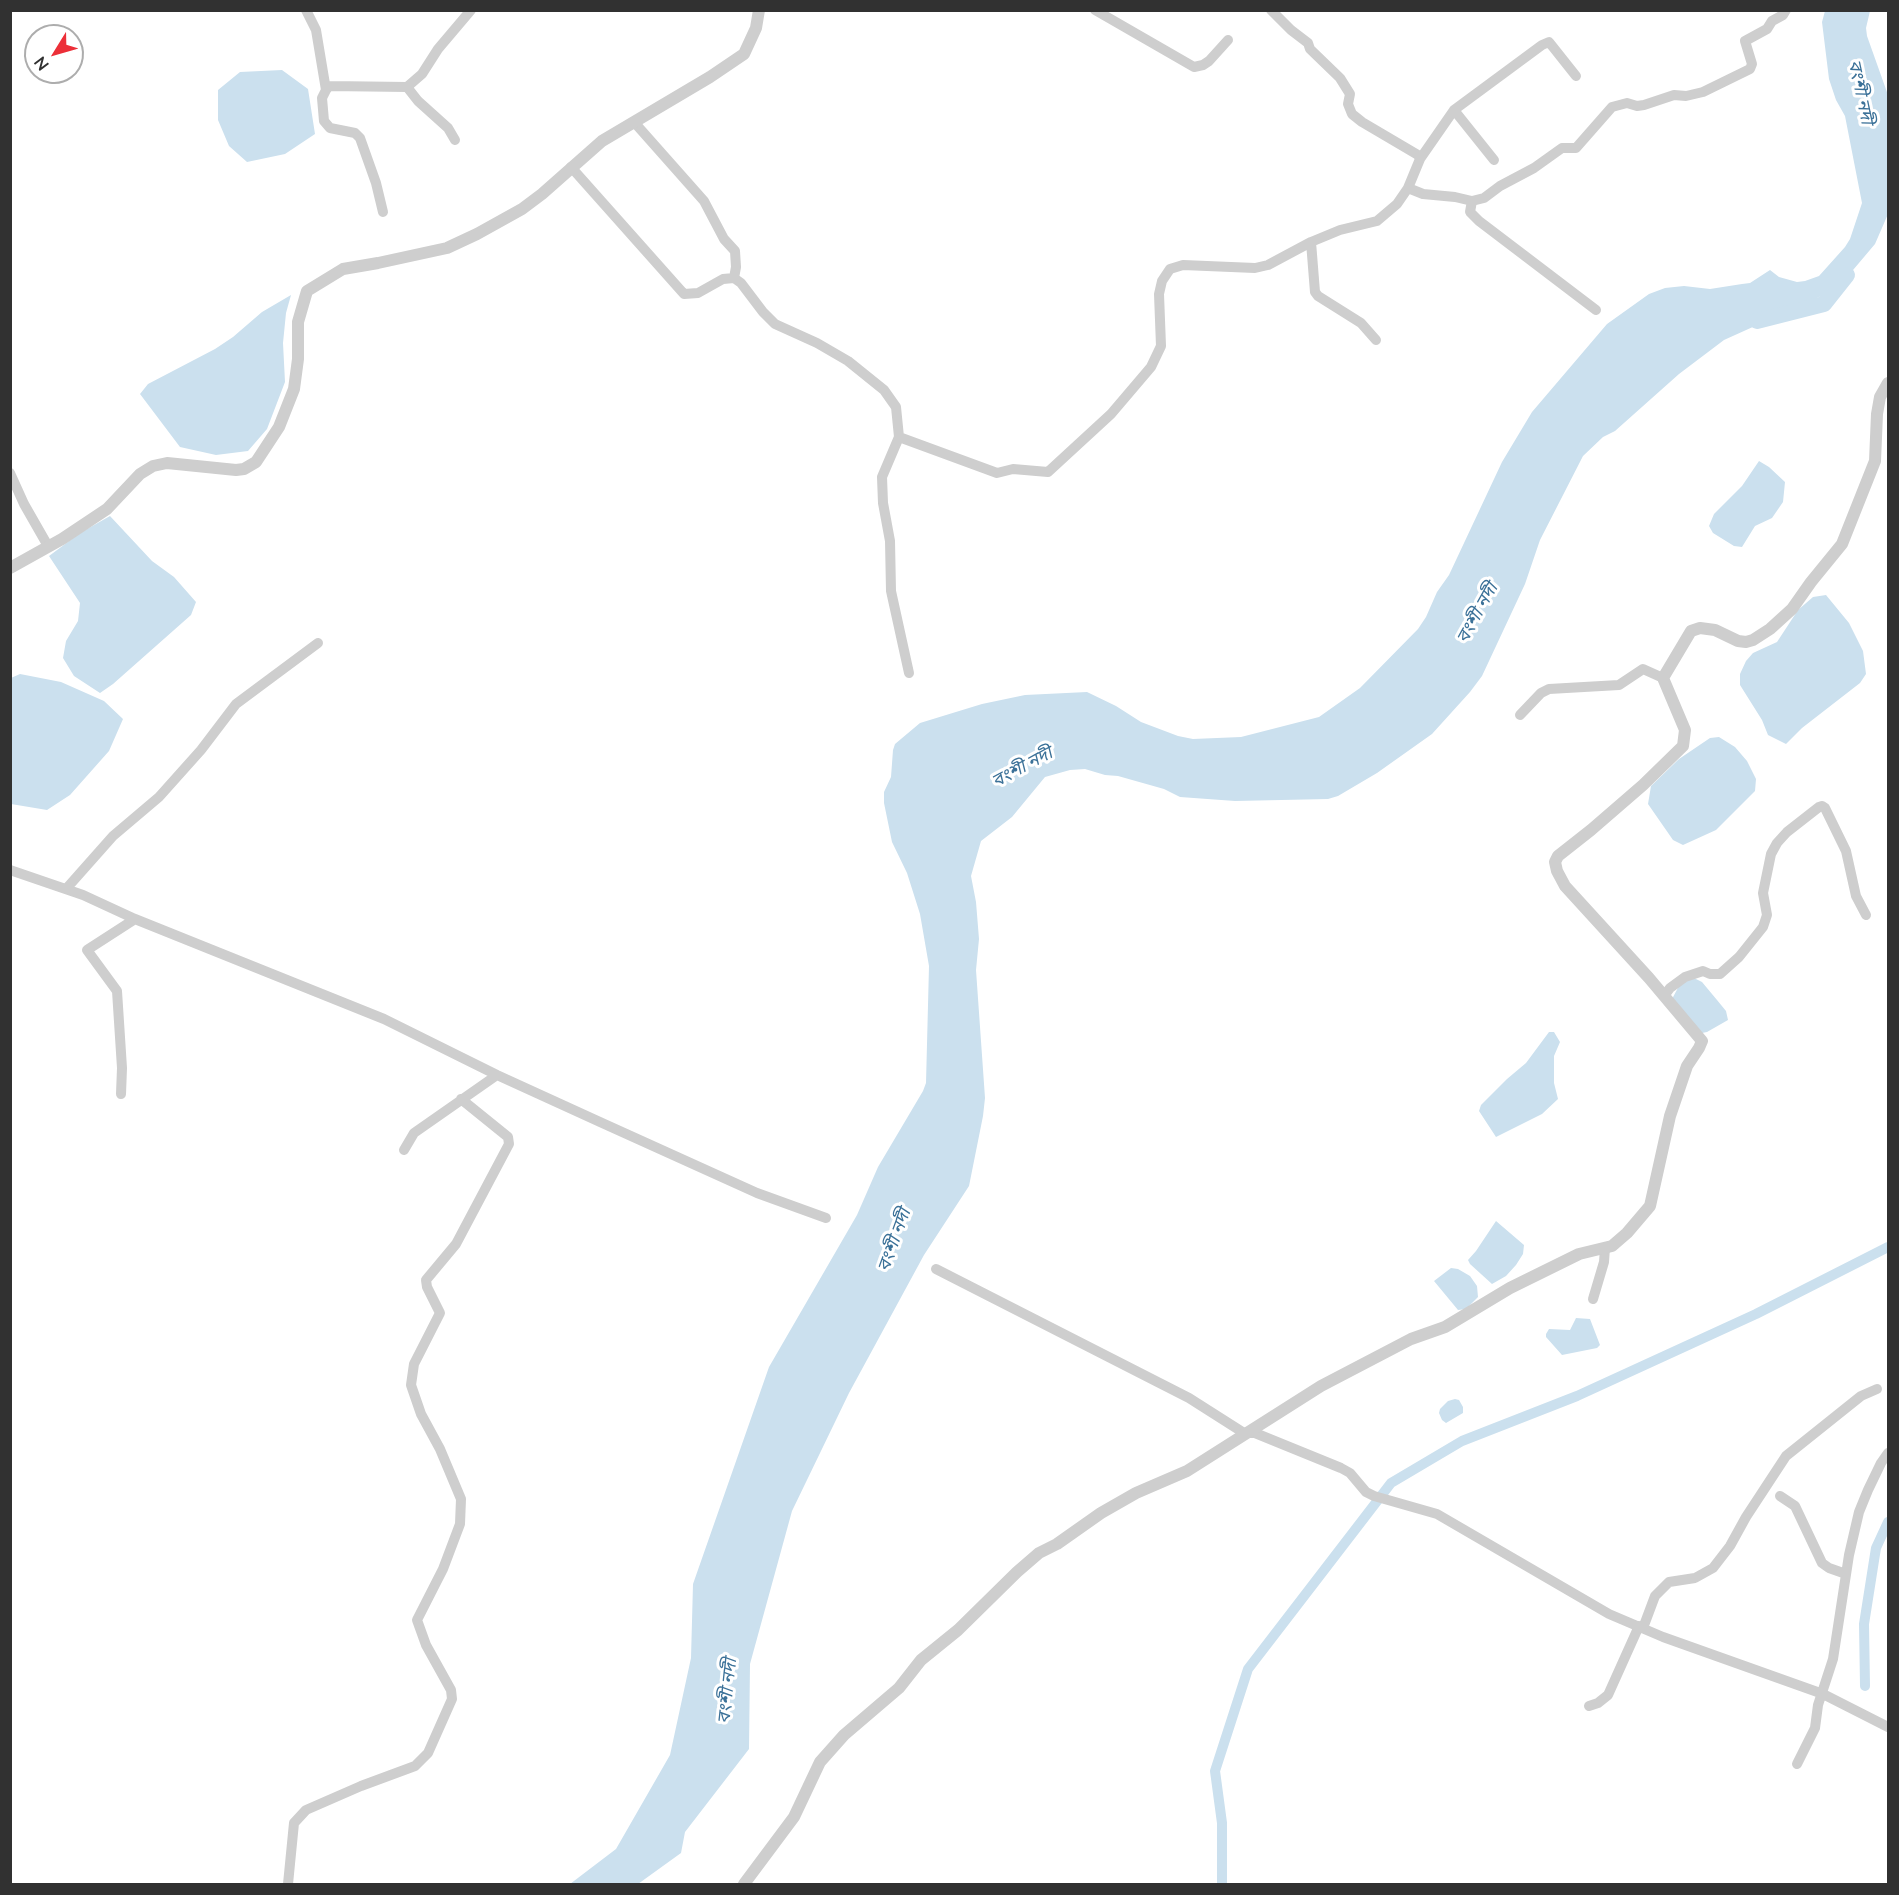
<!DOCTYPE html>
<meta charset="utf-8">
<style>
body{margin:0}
#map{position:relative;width:1899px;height:1895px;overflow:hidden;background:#fff;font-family:Lato,sans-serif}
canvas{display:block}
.frame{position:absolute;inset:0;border:12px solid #313131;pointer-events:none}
.north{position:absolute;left:24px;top:24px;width:60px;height:60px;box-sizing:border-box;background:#fff;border:2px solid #adadad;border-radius:50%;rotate:233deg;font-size:16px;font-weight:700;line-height:24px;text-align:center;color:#313131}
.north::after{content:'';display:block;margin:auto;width:21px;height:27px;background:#ec2f38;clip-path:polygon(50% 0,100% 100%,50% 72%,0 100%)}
</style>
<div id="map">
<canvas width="1899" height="1895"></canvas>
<div class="frame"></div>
<div class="north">N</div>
</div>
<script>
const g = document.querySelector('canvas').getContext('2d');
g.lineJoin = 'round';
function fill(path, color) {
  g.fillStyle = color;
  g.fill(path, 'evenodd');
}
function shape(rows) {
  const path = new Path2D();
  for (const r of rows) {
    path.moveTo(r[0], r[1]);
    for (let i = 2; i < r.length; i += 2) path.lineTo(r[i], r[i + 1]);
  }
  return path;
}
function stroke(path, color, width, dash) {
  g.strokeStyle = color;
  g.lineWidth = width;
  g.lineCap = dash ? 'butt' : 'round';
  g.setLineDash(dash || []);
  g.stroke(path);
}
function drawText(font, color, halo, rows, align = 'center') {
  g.font = font + ' Lato,"Noto Sans Bengali",sans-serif';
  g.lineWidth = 6;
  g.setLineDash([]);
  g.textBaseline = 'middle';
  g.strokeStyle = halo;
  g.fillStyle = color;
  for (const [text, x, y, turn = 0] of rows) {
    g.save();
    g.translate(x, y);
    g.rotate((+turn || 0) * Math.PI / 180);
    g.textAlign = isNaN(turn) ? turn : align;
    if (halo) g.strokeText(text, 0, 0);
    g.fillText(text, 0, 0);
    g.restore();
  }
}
const water = shape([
 [1825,11,1870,11,1866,28,1867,36,1888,95,1888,214,1875,244,1837,289,1724,340,1679,374,1615,431,1603,437,1583,456,1540,540,1525,584,1482,676,1470,692,1432,734,1377,773,1338,796,1328,799,1235,801,1180,797,1164,789,1118,776,1105,775,1085,769,1070,770,1045,777,1012,817,981,841,971,876,976,902,979,939,976,970,985,1098,983,1116,969,1186,924,1255,849,1393,792,1511,750,1664,749,1749,685,1832,681,1853,638,1884,570,1884,616,1849,670,1755,691,1658,693,1584,769,1367,857,1215,878,1167,923,1091,926,1083,929,966,920,914,907,873,892,842,884,803,884,792,891,777,893,750,895,744,920,723,982,704,1025,695,1087,692,1116,706,1141,722,1178,736,1193,739,1241,737,1319,717,1360,688,1418,629,1426,617,1437,592,1449,575,1502,462,1532,412,1607,324,1649,294,1665,288,1684,286,1710,289,1742,284,1750,283,1770,270,1779,277,1797,282,1805,281,1819,276,1845,247,1850,239,1862,203,1845,116,1836,100,1829,79,1822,22],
 [282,70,308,89,315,134,285,154,247,162,229,146,218,120,218,90,240,72],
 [291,295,286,313,283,343,285,382,267,429,248,451,216,455,180,447,140,394,148,384,215,349,233,337,262,312],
 [1759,461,1769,467,1785,482,1783,502,1772,518,1755,526,1742,547,1734,546,1713,533,1709,526,1714,514,1742,486],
 [110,516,152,561,174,577,196,602,191,615,113,684,100,693,74,676,63,658,66,641,78,621,80,603,49,556,80,533],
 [1826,595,1849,623,1863,651,1866,674,1860,683,1802,728,1786,744,1768,735,1762,720,1740,685,1740,674,1746,661,1753,653,1777,642,1798,610,1813,597],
 [20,674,61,682,104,701,123,719,109,751,70,795,47,810,11,804,11,678],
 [1719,737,1735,747,1747,761,1756,779,1755,791,1716,830,1683,845,1673,840,1648,804,1651,786,1679,759,1710,738],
 [1694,978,1702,982,1717,1000,1726,1011,1728,1020,1707,1032,1702,1033,1672,999,1680,984],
 [1549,1032,1554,1032,1560,1042,1554,1056,1554,1083,1558,1099,1542,1114,1496,1137,1479,1111,1481,1105,1507,1079,1526,1063],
 [1496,1221,1524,1245,1523,1254,1516,1265,1506,1276,1492,1284,1470,1264,1468,1260,1476,1251],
 [1451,1268,1458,1269,1470,1276,1477,1286,1478,1297,1466,1309,1458,1310,1434,1281],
 [1576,1318,1590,1319,1600,1345,1597,1348,1562,1355,1546,1337,1546,1334,1549,1329,1570,1330],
 [1455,1399,1459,1400,1463,1407,1463,1413,1446,1423,1442,1420,1439,1413,1440,1409,1448,1401]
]);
const canal = shape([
 [1865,1686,1864,1624,1876,1548,1888,1522],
 [1222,1884,1222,1823,1215,1771,1248,1669,1391,1483,1462,1441,1577,1396,1756,1314,1888,1247]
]);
const river = shape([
 [1757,321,1824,304,1847,275]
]);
const minor = shape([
 [306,10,316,30,326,90],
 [1095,10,1194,67,1203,65,1209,61,1228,40],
 [407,87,418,101,448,128,455,140],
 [1454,110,1494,160],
 [634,122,704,201,724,239,735,251,736,267,734,278],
 [1420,159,1454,110,1542,45,1549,42,1576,76],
 [571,167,684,294,698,293,723,279,734,278,741,283,763,312,775,324,817,343,848,361,884,390,896,407,899,437,882,477,883,503,890,541,891,591,909,673],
 [1408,188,1423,194,1455,197,1472,201,1484,198,1500,186,1534,168,1562,148,1576,148,1612,107,1627,103,1637,106,1644,105,1674,95,1686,96,1703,92,1750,69,1752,64,1745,41,1767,29,1772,21,1783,15,1786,10],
 [1472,201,1470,212,1479,221,1596,310],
 [383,212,376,183,360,138,355,133,330,128,324,121,322,98,326,90,329,86,407,87,422,74,438,49,471,10],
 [1311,242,1315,292,1318,296,1361,323,1376,340],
 [899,437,997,473,1013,469,1048,472,1111,414,1151,367,1161,346,1159,294,1162,281,1170,269,1183,265,1255,268,1268,265,1311,242,1340,230,1377,221,1397,204,1408,188,1420,159,1418,155,1362,122,1352,114,1348,104,1350,94,1340,78,1310,49,1308,43,1291,30,1271,10],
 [10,473,24,504,48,546],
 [1520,715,1541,693,1549,689,1619,685,1643,669,1663,678],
 [10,870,83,895,135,919,384,1019,497,1075,600,1122,757,1193,826,1218],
 [66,889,113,836,159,797,201,750,236,704,318,643],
 [1664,996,1670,988,1685,977,1703,971,1710,974,1720,974,1739,957,1763,927,1767,915,1763,893,1771,854,1777,843,1787,832,1819,807,1822,806,1825,808,1846,851,1856,896,1866,915],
 [121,1094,122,1068,117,991,87,950,135,919],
 [404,1150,414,1133,497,1075],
 [936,1269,1189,1398,1244,1433,1255,1433,1341,1468,1350,1473,1366,1492,1374,1496,1437,1514,1609,1614,1663,1637,1823,1694,1888,1727],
 [1593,1299,1604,1262,1605,1248],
 [1780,1496,1795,1506,1822,1563,1829,1568,1846,1574],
 [1643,1628,1655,1596,1669,1582,1695,1578,1713,1568,1730,1546,1746,1517,1786,1456,1861,1396,1877,1389],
 [1589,1706,1598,1703,1608,1695,1639,1626],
 [1797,1764,1815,1728,1818,1705,1833,1659,1849,1555,1859,1512,1868,1490,1881,1463,1888,1453],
 [288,1884,294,1823,306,1810,361,1786,415,1766,428,1753,452,1699,451,1690,426,1645,417,1620,443,1569,460,1524,461,1499,440,1449,421,1414,411,1385,414,1364,440,1313,427,1287,426,1280,456,1244,509,1144,508,1137,461,1099]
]);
const tertiary = shape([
 [10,568,62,539,107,509,140,474,153,466,167,463,236,470,244,469,256,462,279,427,294,389,298,359,298,322,307,291,343,269,378,263,447,248,477,234,522,209,542,194,602,141,710,77,744,54,756,28,759,10],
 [744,1884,794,1817,820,1762,844,1735,899,1688,921,1660,958,1630,1017,1572,1039,1553,1057,1544,1101,1513,1136,1493,1187,1471,1321,1386,1411,1339,1445,1327,1510,1288,1579,1254,1612,1246,1627,1233,1650,1206,1670,1116,1687,1066,1699,1048,1702,1041,1649,978,1565,886,1557,871,1555,862,1558,856,1591,830,1643,785,1683,746,1685,730,1663,678,1691,631,1700,628,1715,630,1738,641,1746,642,1753,640,1770,629,1792,609,1811,582,1842,544,1875,461,1877,414,1880,397,1888,383]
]);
const waterNames = [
 ["বংশী নদী",1861,92,78],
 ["বংশী নদী",1477,613,-61],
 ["বংশী নদী",1022,767,-28],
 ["বংশী নদী",894,1240,-70],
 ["বংশী নদী",727,1691,-84]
];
fill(water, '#cbe0ee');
stroke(canal, '#cbe0ee', 10);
stroke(river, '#cbe0ee', 16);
stroke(minor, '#cecece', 10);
stroke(tertiary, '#cecece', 12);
drawText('italic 18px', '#3b7198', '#fff', waterNames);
</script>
